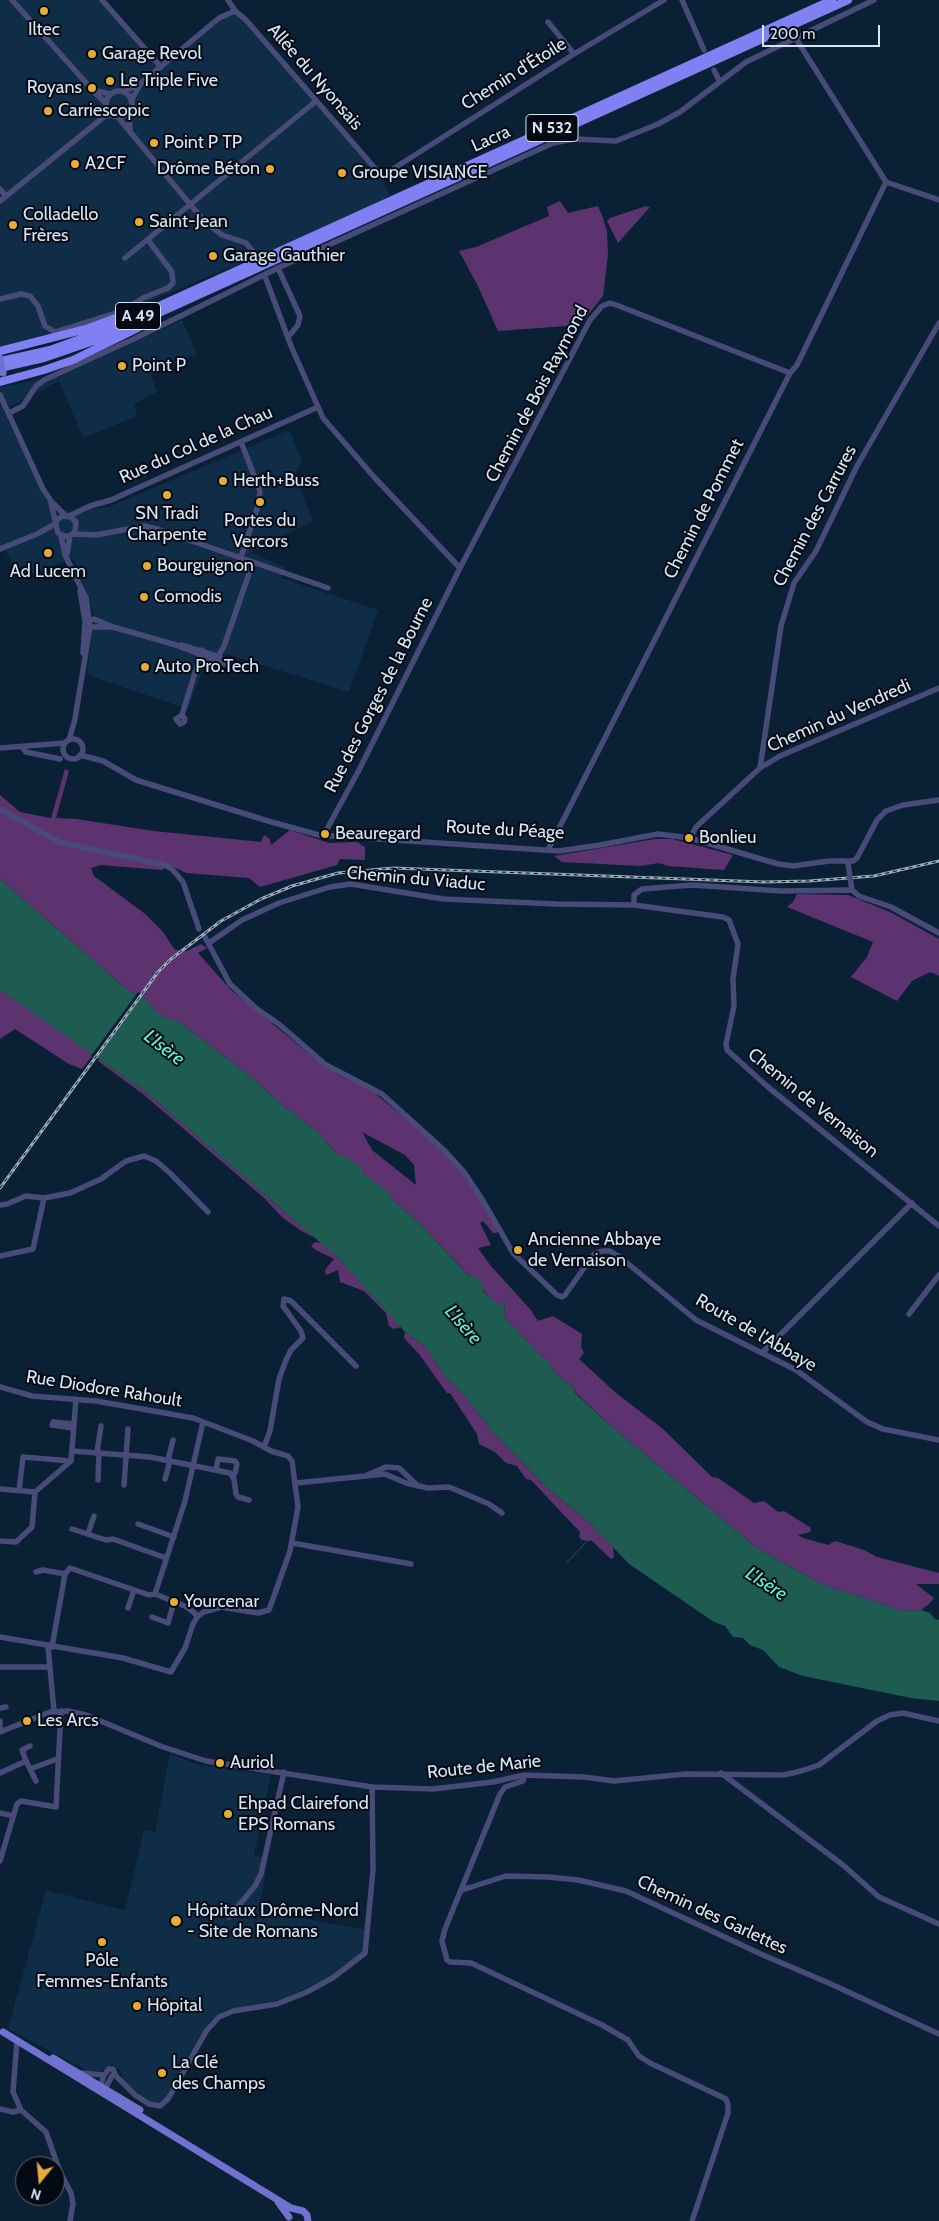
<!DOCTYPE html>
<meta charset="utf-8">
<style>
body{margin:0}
#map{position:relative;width:939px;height:2221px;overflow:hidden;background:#0a2135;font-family:Cabin,sans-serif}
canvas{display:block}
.north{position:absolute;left:15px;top:2156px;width:50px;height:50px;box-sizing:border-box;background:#030a13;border:1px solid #58626d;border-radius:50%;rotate:197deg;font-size:14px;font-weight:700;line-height:20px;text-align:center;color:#d8e6f4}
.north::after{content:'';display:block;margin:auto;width:18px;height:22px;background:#e9ab38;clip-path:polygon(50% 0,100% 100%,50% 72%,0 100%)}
.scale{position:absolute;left:762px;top:25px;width:118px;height:22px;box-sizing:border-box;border:2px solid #d8e6f4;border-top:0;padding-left:6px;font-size:15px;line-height:18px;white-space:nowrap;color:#d8e6f4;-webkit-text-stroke:4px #030a13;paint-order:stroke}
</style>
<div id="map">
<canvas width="939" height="2221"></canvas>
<div class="north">N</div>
<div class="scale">200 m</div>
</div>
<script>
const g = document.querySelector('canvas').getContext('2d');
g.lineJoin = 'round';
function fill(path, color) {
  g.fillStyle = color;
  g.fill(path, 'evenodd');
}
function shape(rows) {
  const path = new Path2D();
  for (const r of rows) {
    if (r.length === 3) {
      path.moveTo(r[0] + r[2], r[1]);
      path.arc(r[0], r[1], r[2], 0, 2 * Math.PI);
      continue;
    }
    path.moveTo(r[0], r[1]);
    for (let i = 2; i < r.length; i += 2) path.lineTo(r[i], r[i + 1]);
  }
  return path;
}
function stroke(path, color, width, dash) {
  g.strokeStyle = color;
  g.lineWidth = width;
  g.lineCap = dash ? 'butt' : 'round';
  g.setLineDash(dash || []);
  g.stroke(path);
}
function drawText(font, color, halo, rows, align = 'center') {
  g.font = font + ' Cabin,sans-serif';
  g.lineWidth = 4;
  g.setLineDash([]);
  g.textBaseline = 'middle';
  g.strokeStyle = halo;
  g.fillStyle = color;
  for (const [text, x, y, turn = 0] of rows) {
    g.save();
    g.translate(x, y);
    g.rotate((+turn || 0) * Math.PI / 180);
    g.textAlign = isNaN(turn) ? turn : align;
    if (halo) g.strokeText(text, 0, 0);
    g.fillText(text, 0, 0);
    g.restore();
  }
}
const built = shape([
 [0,0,105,0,162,63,233,8,233,3,381,179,390,195,347,222,248,260,109,318,55,335,0,348],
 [182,320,197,354,151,375,157,392,134,404,137,416,83,438,59,381,3,410,49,504,69,512,109,507,289,430,302,461,294,475,313,521,249,552,285,567,281,578,378,610,349,692,227,654,205,664,188,709,87,675,94,614,73,558,19,579,3,545,0,546,0,387,61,376],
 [170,1754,199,1765,271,1775,254,1856,268,1858,259,1910,366,1930,364,1952,335,1973,285,1999,228,2009,211,2020,163,2103,149,2103,126,2084,120,2070,112,2064,101,2071,88,2071,8,2029,46,1890,125,1910,144,1830,155,1832]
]);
const green = shape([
 [560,201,568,213,598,206,603,218,607,232,608,255,603,296,580,325,498,331,478,286,459,251,476,247,549,216,547,207],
 [646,206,650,207,618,243,607,221,610,218],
 [65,769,69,771,56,818,76,819,154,831,261,842,264,835,270,839,271,845,290,830,329,843,357,842,365,847,365,860,340,859,337,865,260,887,249,878,186,873,170,865,162,870,101,865,91,868,94,876,144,913,163,932,175,950,187,951,201,944,207,948,198,953,231,990,313,1057,340,1076,371,1090,428,1137,462,1172,499,1229,497,1233,493,1233,483,1221,480,1223,491,1245,478,1248,490,1265,530,1309,538,1321,553,1316,582,1334,581,1347,584,1353,579,1359,616,1393,663,1429,712,1477,718,1478,754,1503,764,1501,778,1512,784,1511,811,1528,810,1532,798,1535,803,1538,828,1545,835,1541,864,1550,877,1557,939,1573,939,1584,916,1584,934,1598,930,1603,921,1610,903,1611,821,1584,757,1548,611,1426,576,1393,571,1385,559,1377,546,1359,542,1357,507,1320,504,1316,505,1302,503,1301,499,1307,420,1224,361,1171,338,1155,315,1129,297,1117,294,1112,288,1110,250,1076,178,1021,164,1017,155,1011,144,997,130,992,0,879,0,795,20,812,51,818],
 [362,1132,405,1155,414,1165,416,1185,372,1150],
 [655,839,672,839,733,855,724,870,668,866,659,863,640,866,562,862,554,856],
 [797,894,848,895,890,912,939,939,939,976,930,972,912,981,897,1001,851,977,867,957,873,942,787,907,793,902],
 [0,990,90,1052,92,1056,82,1069,69,1064,15,1029,0,1039],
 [99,1059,146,1092,315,1238,300,1230,282,1217,263,1197,143,1094,98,1061],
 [315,1242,321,1243,338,1258,401,1327,394,1329,389,1326,386,1313,364,1291,340,1282,338,1270,326,1275,325,1270,334,1259,316,1250,311,1246],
 [405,1332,427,1348,445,1377,465,1396,493,1432,545,1486,591,1524,613,1547,614,1557,611,1559,592,1541,582,1540,579,1537,580,1532,531,1480,526,1479,517,1466,506,1463,495,1452,479,1444,477,1434,450,1393,447,1393,419,1354,404,1338]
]);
const water = shape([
 [0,879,130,992,144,997,155,1011,164,1017,178,1021,250,1076,288,1110,294,1112,297,1117,315,1129,338,1155,342,1155,360,1166,363,1173,391,1194,391,1198,420,1224,470,1277,475,1276,482,1282,482,1290,499,1306,503,1301,505,1302,504,1316,507,1320,542,1357,546,1359,559,1377,571,1385,576,1394,611,1426,757,1548,821,1584,903,1611,921,1610,930,1613,935,1619,939,1620,939,1701,911,1698,803,1676,779,1667,763,1650,750,1645,743,1638,733,1637,725,1626,714,1622,629,1564,591,1524,545,1486,493,1432,465,1396,445,1377,427,1348,405,1332,338,1258,146,1092,0,990]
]);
const pier = shape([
 [138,992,143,994,96,1059,91,1056]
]);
const stream = shape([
 [567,1562,598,1530]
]);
const minor = shape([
 [12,0,96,94,106,103],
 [102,0,161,67],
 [228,0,235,11,246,20,380,174,385,174,574,54,664,0],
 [682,0,704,50],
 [548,22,574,54],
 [795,37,886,182],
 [714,70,719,80],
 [141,83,219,18,235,11],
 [93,90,110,94],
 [119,104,13],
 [124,92,141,83,131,101],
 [129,112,130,132],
 [117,116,204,221,222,235,246,243,254,253],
 [886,182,939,200],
 [0,189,6,196],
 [0,201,105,116,112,115],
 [125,258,316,101],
 [278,268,300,316,298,325,289,336],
 [266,279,291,346,323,418,374,477,460,568],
 [0,299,21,294,30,296,38,306,45,326,55,332,122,311,143,298,168,288,173,283,172,272,148,240],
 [0,395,43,489,51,501,65,515],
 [9,413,23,406,36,386,44,380,136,338,278,268,553,143,574,139,616,141,658,124,680,112,746,62,874,0],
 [241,442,260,491,258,506,241,557],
 [51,503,58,533,67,537,75,532,76,522,71,517,62,516,56,521],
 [69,516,90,506,111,500,318,407],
 [73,534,96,535,144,526,157,529,328,588],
 [61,536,65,555,86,598,90,627,75,719,69,740],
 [0,549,37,534,55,524],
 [67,554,70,536],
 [80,590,85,622,83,653],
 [113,627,94,619,85,622,90,627,113,627,176,645,232,667],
 [181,645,220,657],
 [216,660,224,646,253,562],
 [182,715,185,719,184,722,180,724,176,719,182,715,202,650],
 [73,749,10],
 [22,747,26,752,60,759],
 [0,748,65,743],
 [80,755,103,761,136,780,268,821,319,835,559,851,600,845,658,834,690,838,778,864,793,866,829,861,853,861,857,858,877,820,886,811,903,805,939,800],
 [760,768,781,626,794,583,816,551,857,466,939,323],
 [0,809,59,842,165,865,172,869,183,882,199,929],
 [326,835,328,827,359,770,460,568,590,320,602,306,610,303,619,306,790,373],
 [690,838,696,827,760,768,780,756,939,688],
 [548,850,790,373,797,365,886,182],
 [634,905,634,895,642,889,692,885,781,891,852,890,859,896,891,907,939,933],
 [205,937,230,984,257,1009,280,1025,326,1065,382,1094,445,1151,464,1172,482,1199,513,1253,557,1295,562,1297,565,1295,594,1254,602,1251,610,1251,620,1257,696,1320,796,1370,867,1422,883,1429,939,1440],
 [209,943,242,920,279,903,330,887,351,884,443,899,556,904,634,905,723,917,729,920,738,944,733,979,734,1006,726,1044,727,1050,768,1087,939,1226],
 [0,1205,7,1204,26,1196,44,1198,70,1193,101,1179,126,1161,144,1156,156,1161,170,1173,208,1212],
 [0,1256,33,1249,44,1198],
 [909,1314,939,1275],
 [762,1353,912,1203],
 [0,1387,32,1396,96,1401,193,1418,253,1441,271,1451,288,1456,292,1461,298,1507,290,1551,269,1610,258,1613,221,1607,204,1612,198,1616,193,1624,185,1648,171,1672,123,1658,0,1637],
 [74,1428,52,1425,53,1422,74,1424],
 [264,1447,270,1431,279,1379,286,1360,291,1350,303,1338,301,1331,283,1306,284,1299,291,1301,356,1366],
 [72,1451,150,1457,230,1473,234,1479,236,1494,238,1497,249,1500],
 [97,1452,101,1426],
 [168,1460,173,1440],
 [216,1470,218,1459,235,1461,237,1464,235,1473,233,1475],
 [367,1475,386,1467,399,1468,418,1486],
 [165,1479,170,1461],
 [98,1480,99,1452],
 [296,1483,385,1474,406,1483,428,1488,449,1487,489,1504,502,1513],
 [124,1485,128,1429],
 [0,1489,35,1492],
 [19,1491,23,1457,71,1461],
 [35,1492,71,1461,76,1399],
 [138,1524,174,1537],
 [72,1529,106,1540,113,1539,166,1558],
 [88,1534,94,1516],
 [0,1541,16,1542,32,1527,35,1492],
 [292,1543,411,1564],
 [36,1572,43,1570,65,1574],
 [155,1594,185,1501,203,1422],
 [128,1608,134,1590],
 [152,1617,168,1623,174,1602],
 [48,1646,54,1711],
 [52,1647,65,1574,70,1568,149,1595,155,1594,187,1607,198,1616],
 [0,1667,50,1667],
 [0,1708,6,1707],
 [0,1721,0,1732],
 [0,1732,50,1712,68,1711,86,1715,163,1747,206,1761,372,1787,433,1789,493,1782,524,1775,584,1777,614,1781,686,1774,784,1775,801,1771,819,1765,877,1721,890,1715,903,1713,939,1721],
 [26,1761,22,1750,30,1746],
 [30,1769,36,1781],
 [0,1773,26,1761,30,1769,57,1759],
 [721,1773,843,1865,879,1897,939,1924],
 [524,1775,523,1781,505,1787,500,1794,445,1929,442,1941,447,1960,450,1962,471,1963,602,2025,628,2040,639,2056,650,2063,726,2099,728,2105,728,2113,692,2221],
 [0,1813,13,1816],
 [0,1861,17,1804,21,1801,56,1807,61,1711],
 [462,1890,506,1876,548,1877,578,1880,626,1891,763,1955,831,1984,939,2034],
 [229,1917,255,1886,261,1874,284,1772],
 [17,2041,13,2092,21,2110,46,2132,60,2172,71,2193,73,2203,70,2221],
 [82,2073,104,2075],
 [115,2075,135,2095,149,2104,160,2106,168,2099,207,2030,219,2017,233,2011,277,2004,307,1992,334,1977,365,1953,373,1870,372,1787],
 [100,2089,105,2089,112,2076,115,2074,113,2069,109,2069,104,2075,101,2085,101,2086,103,2089,103,2090],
 [0,2109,13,2112,21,2110]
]);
const major = shape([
 [3,2032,291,2208,303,2211,307,2215,308,2221],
 [53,2058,140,2110],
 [278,2202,289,2217]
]);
const highway = shape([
 [0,351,86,329,145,307],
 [0,361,50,350,113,327,832,0],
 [0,368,44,358,108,336,848,0],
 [0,382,44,370,73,360,138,328]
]);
const rail = shape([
 [0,1188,158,972,171,959,221,921,261,899,292,886,338,873,393,868,764,882,809,881,874,876,939,861]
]);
const minorBridge = shape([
 [848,863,852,890]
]);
const majorBridge = shape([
 [0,358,3,373]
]);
const markers = [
 [44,11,5,"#e9ab38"],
 [92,54,5,"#e9ab38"],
 [110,81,5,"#e9ab38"],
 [92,88,5,"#e9ab38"],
 [48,111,5,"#e9ab38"],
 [154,143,5,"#e9ab38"],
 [75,164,5,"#e9ab38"],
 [270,169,5,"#e9ab38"],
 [342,173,5,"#e9ab38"],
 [139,222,5,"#e9ab38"],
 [13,225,5,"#e9ab38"],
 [213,256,5,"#e9ab38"],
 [122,366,5,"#e9ab38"],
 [223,481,5,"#e9ab38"],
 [167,495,5,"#e9ab38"],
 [260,502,5,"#e9ab38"],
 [48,553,5,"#e9ab38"],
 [147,566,5,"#e9ab38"],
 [144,597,5,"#e9ab38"],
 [145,667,5,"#e9ab38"],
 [325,834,5,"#e9ab38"],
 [689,838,5,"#e9ab38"],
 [518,1250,5,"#e9ab38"],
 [174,1602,5,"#e9ab38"],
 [27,1721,5,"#e9ab38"],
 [220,1763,5,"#e9ab38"],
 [228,1814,5,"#e9ab38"],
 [176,1921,6,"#e9ab38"],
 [102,1942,5,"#e9ab38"],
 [137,2006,5,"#e9ab38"],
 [162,2073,5,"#e9ab38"]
];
const shields = [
 [552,128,52],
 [138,316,45]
];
const shieldNames = [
 ["N 532",552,128],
 ["A 49",138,316]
];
const poiNames = [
 ["Iltec",44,30,"center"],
 ["Garage Revol",102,54],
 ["Le Triple Five",120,81],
 ["Royans",82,88,"right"],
 ["Carriescopic",58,111],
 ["Point P TP",164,143],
 ["A2CF",85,164],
 ["Drôme Béton",260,169,"right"],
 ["Groupe VISIANCE",352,173],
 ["Colladello",23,215],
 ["Frères",23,236],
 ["Saint-Jean",149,222],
 ["Garage Gauthier",223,256],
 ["Point P",132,366],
 ["Herth+Buss",233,481],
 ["SN Tradi",167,514,"center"],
 ["Charpente",167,535,"center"],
 ["Portes du",260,521,"center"],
 ["Vercors",260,542,"center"],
 ["Bourguignon",157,566],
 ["Ad Lucem",48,572,"center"],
 ["Comodis",154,597],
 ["Auto Pro.Tech",155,667],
 ["Beauregard",335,834],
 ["Bonlieu",699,838],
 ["Ancienne Abbaye",528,1240],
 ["de Vernaison",528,1261],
 ["Yourcenar",184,1602],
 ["Les Arcs",37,1721],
 ["Auriol",230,1763],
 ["Ehpad Clairefond",238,1804],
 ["EPS Romans",238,1825],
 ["Hôpitaux Drôme-Nord",187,1911],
 ["- Site de Romans",187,1932],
 ["Pôle",102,1961,"center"],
 ["Femmes-Enfants",102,1982,"center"],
 ["Hôpital",147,2006],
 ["La Clé",172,2063],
 ["des Champs",172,2084]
];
const streetNames = [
 ["Chemin d'Étoile",514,74,-32],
 ["Allée du Nyonsais",315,77,49],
 ["Lacra",491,139,-24],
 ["Chemin de Bois Raymond",537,394,-62],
 ["Rue du Col de la Chau",196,445,-24],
 ["Chemin de Pommet",704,509,-63],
 ["Chemin des Carrures",815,516,-62],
 ["Rue des Gorges de la Bourne",379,695,-63],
 ["Chemin du Vendredi",839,716,-24],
 ["Route du Péage",505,830,3],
 ["Chemin du Viaduc",416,879,5],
 ["Chemin de Vernaison",813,1103,39],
 ["Route de l'Abbaye",756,1333,30],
 ["Rue Diodore Rahoult",104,1389,9],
 ["Route de Marie",484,1767,-6],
 ["Chemin des Garlettes",712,1915,25]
];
const waterNames = [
 ["L'Isère",164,1048,38],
 ["L'Isère",463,1325,49],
 ["L'Isère",766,1584,33]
];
fill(built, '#0f2d46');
fill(green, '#5d336f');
fill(water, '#1e5b51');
fill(pier, '#0a2135');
stroke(stream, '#1e5b51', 1);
stroke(minor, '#484a77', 5.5);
stroke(major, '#7171d0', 7);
stroke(highway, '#8180f3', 8);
stroke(rail, '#99a9b9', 3);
stroke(rail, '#030a13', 1, [4]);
stroke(minorBridge, '#484a77', 5.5);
stroke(majorBridge, '#7171d0', 7);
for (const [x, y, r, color] of markers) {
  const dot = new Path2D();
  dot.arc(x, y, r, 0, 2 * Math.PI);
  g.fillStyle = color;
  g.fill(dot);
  stroke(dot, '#030a13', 2);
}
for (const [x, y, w] of shields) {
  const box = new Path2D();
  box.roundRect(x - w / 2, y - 13.5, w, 27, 4);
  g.fillStyle = '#030a13';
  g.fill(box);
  stroke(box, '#d8e6f4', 1);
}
drawText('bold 16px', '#d8e6f4', null, shieldNames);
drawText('18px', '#d8e6f4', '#030a13', poiNames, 'left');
drawText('18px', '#d8e6f4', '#030a13', streetNames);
drawText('italic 19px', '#58f7dd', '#030a13', waterNames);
</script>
